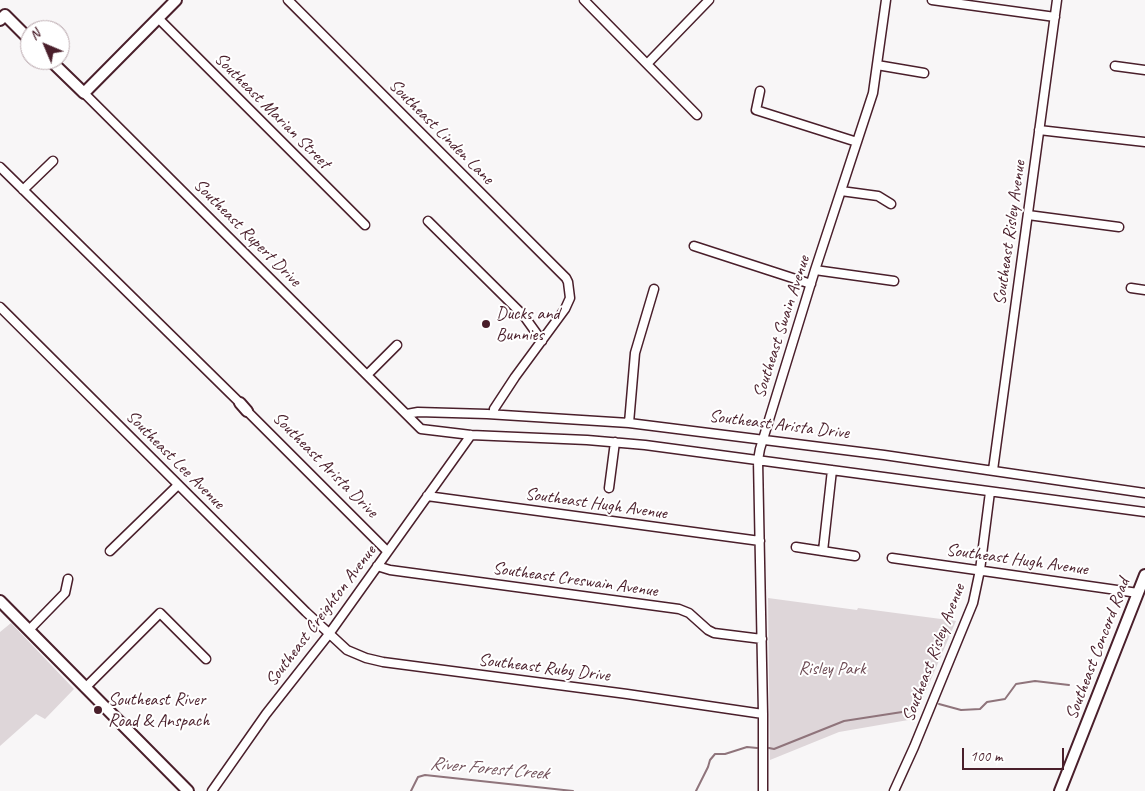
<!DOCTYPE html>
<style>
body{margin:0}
#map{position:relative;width:1145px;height:791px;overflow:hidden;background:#f8f6f7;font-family:Caveat,sans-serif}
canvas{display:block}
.north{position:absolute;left:20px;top:20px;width:50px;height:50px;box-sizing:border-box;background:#fff;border:1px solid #b7a5aa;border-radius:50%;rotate:315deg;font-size:14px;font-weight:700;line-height:20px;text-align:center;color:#4a1f2b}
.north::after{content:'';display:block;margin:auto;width:18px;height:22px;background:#4a1f2b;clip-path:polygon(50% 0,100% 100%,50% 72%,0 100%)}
.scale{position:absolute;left:962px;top:748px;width:102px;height:22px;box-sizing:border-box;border:2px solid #4a1f2b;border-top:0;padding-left:6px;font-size:15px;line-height:18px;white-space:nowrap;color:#4a1f2b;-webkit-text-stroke:4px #fff;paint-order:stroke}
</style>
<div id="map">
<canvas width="1145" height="791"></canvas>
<div class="north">N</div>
<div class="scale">100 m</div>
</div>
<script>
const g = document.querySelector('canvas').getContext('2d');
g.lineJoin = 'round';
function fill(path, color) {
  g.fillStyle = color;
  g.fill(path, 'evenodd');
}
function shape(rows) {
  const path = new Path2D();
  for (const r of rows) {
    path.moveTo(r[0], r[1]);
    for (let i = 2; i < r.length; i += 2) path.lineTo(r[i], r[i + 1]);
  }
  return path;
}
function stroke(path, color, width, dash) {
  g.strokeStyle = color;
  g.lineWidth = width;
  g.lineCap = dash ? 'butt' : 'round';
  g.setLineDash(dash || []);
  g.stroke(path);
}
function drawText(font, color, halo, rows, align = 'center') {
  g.font = font + ' Caveat,sans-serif';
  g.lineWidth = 4;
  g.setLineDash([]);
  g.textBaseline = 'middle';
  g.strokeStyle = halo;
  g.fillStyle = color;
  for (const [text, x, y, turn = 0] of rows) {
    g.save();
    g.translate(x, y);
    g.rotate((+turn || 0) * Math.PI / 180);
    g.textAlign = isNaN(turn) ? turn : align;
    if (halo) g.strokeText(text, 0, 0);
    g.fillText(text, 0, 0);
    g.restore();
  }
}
const green = shape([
 [768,598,857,610,858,608,956,621,914,719,839,732,770,760],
 [11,623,74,689,45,719,36,714,0,746,0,632]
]);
const stream = shape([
 [939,704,961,710,980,709,987,702,1005,699,1016,684,1035,681,1069,685],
 [769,748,774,749,844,721,915,710],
 [411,791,418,777,425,775,573,791],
 [696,791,708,767,710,760,715,754,725,754,747,747,757,748]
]);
const minor = shape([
 [288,0,566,278,568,282,570,298,565,309,515,377,494,409,494,414],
 [584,0,697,115],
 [932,0,1055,17],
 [158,18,365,225],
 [647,64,709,0],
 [877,65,924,73],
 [1115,66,1145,70],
 [760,91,756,110,857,142],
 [84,93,421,429,471,435,587,440,645,445,1145,512],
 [1039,130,1145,142],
 [0,167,240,403],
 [23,190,53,161],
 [841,191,878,196,891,204],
 [1028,215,1119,227],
 [428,221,524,316,542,341],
 [694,246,811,284],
 [815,270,894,281],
 [1131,288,1145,290],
 [0,307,306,612,347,650,366,658,383,662,627,694,763,714],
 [367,375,397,345],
 [247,411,387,551],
 [407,414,418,412,487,414,629,423,884,455,1145,493],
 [629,423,635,353,654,289],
 [993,470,1057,0],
 [609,488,615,442],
 [427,496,760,541],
 [796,547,855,556],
 [110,551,178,485],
 [823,551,832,470],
 [892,558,1138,593],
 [377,566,390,570,679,609,689,613,708,630,714,633,762,639],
 [29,630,65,593,68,579],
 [85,688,160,613,206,659],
 [212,791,266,714,329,634,471,435],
 [763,791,763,714,758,460,760,449,815,270,873,93,886,0],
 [894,791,914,747,973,603,980,570,990,492]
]);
const tertiary = shape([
 [0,20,5,15,30,40],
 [50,60,84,93,176,0],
 [240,403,247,411],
 [0,601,188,791],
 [1060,791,1145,575]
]);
const markers = [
 [486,324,5,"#4a1f2b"],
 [98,710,5,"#4a1f2b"]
];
const streetNames = [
 ["Southeast Marian Street",272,111,45],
 ["Southeast Linden Lane",441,132,45],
 ["Southeast Rupert Drive",247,233,45],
 ["Southeast Risley Avenue",1010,233,-82],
 ["Southeast Swain Avenue",782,327,-72],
 ["Southeast Arista Drive",779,425,7],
 ["Southeast Lee Avenue",175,460,45],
 ["Southeast Arista Drive",325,465,45],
 ["Southeast Hugh Avenue",596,504,8],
 ["Southeast Hugh Avenue",1017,560,8],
 ["Southeast Creswain Avenue",575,580,8],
 ["Southeast Creighton Avenue",321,616,-53],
 ["Southeast Concord Road",1098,649,-69],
 ["Southeast Risley Avenue",934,653,-69],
 ["Southeast Ruby Drive",544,668,7]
];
const poiNames = [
 ["Ducks and",496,314],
 ["Bunnies",496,335],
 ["Southeast River",108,700],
 ["Road & Anspach",108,721]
];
const parkNames = [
 ["Risley Park",832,669]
];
const waterNames = [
 ["River Forest Creek",489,769,5]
];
fill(green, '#ded6d9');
stroke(stream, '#8f747b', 2);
stroke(minor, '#4a1f2b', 11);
stroke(tertiary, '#4a1f2b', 14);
stroke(minor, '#fff', 8);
stroke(tertiary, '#fff', 10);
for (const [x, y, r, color] of markers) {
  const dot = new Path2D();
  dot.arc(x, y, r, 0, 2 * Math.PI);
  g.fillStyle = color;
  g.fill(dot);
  stroke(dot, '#fff', 2);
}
drawText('18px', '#4a1f2b', '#fff', streetNames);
drawText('18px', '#4a1f2b', '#fff', poiNames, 'left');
drawText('18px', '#6f4d56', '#fff', parkNames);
drawText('italic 19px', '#72515a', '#fff', waterNames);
</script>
